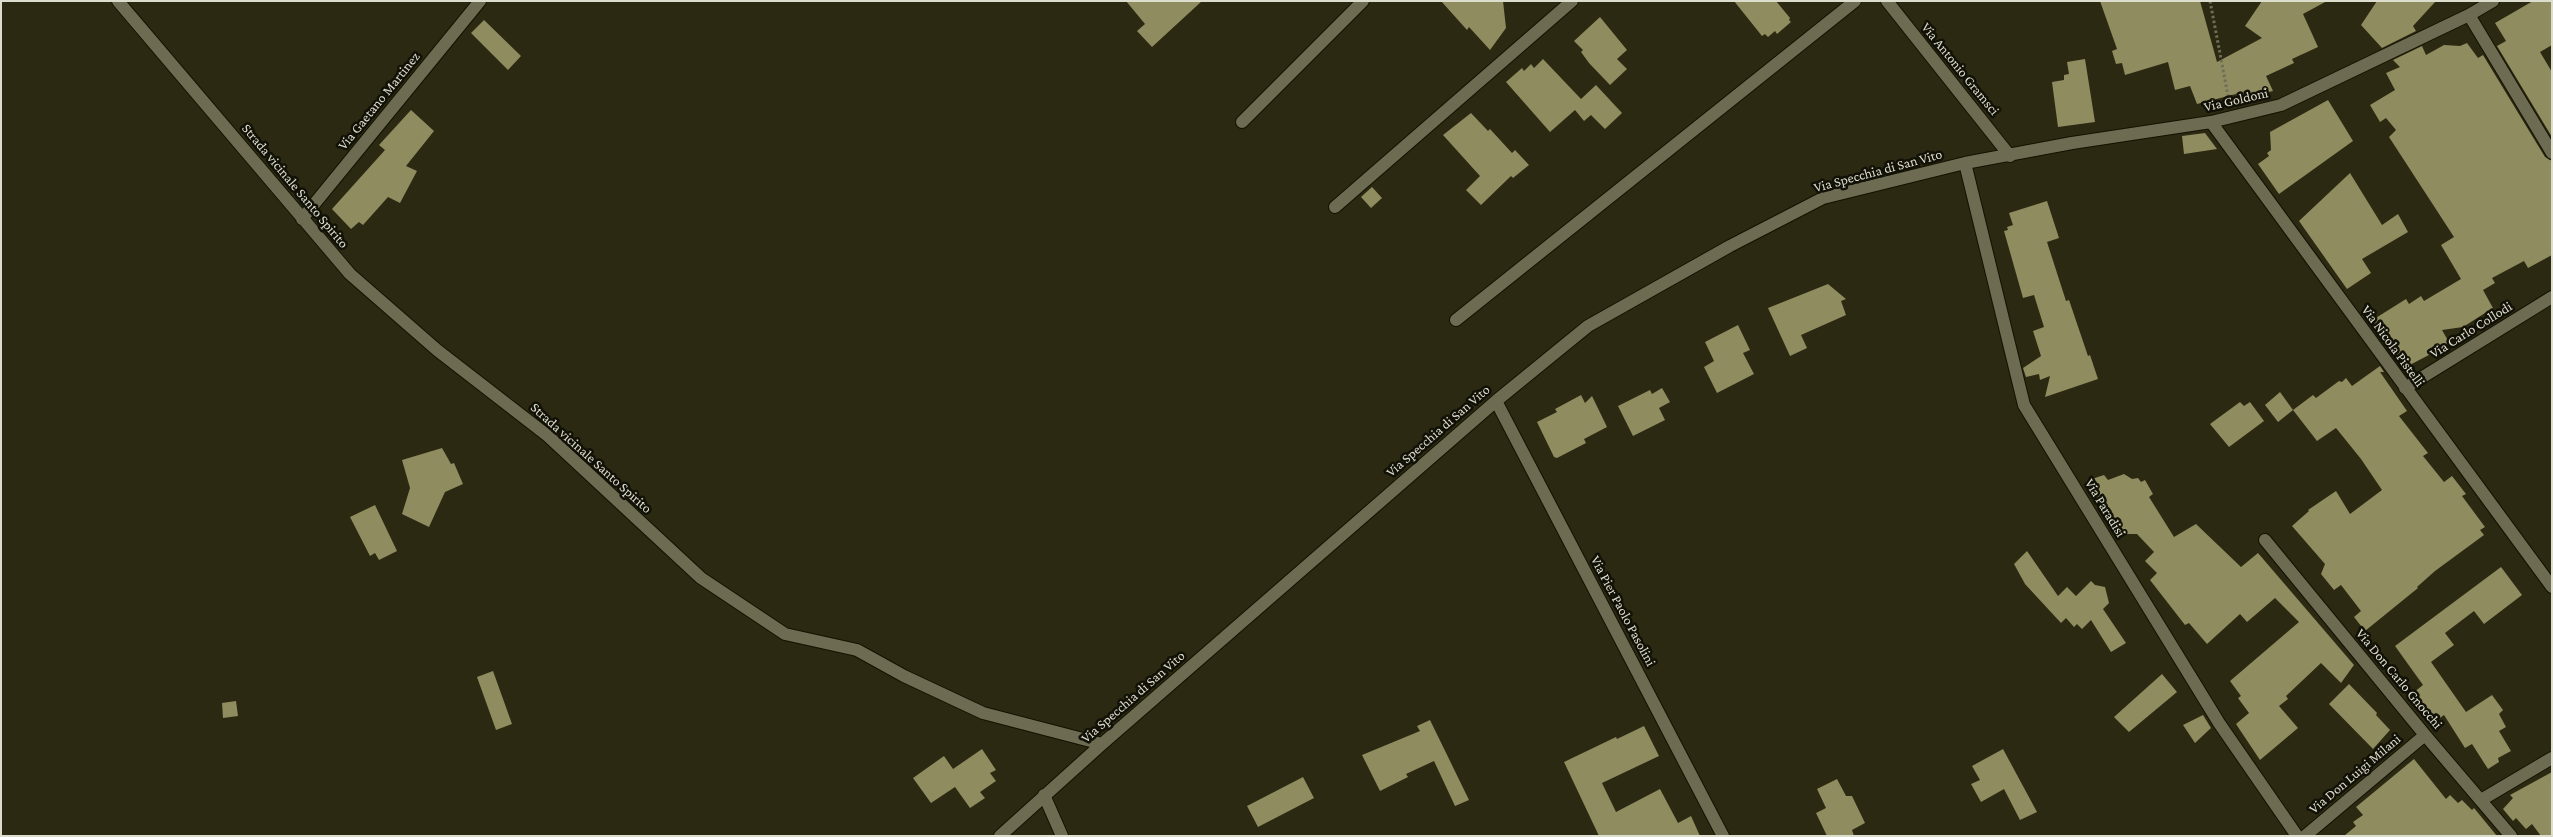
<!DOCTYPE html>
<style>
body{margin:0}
#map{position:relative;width:2553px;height:837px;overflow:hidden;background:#2b2911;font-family:"Crimson Pro",serif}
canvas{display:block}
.frame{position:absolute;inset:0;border:2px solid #ddddce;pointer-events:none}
</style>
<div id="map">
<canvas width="2553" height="837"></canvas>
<div class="frame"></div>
</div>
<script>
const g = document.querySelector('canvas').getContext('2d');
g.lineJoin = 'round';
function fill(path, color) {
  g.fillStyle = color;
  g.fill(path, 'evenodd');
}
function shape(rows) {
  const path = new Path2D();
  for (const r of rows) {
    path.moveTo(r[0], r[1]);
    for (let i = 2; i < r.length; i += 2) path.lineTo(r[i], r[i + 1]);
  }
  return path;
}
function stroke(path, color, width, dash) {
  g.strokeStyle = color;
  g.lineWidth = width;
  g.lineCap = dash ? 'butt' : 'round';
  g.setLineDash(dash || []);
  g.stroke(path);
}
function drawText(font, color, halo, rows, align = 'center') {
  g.font = font + ' "Crimson Pro",serif';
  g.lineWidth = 5;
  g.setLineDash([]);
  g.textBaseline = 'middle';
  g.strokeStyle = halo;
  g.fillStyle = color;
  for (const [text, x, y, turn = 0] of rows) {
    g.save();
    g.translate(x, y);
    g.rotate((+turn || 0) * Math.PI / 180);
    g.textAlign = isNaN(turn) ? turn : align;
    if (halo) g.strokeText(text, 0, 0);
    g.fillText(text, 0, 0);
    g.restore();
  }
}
const building = shape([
 [1126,1,1202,1,1152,47,1137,31,1145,24],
 [1441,1,1503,1,1506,28,1490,50,1469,27,1467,30],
 [1734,1,1776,1,1790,18,1789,20,1791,22,1777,34,1775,31,1768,37,1765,34,1762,36],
 [2100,1,2200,1,2217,62,2262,38,2245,26,2262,1,2327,1,2303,14,2318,47,2292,59,2294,63,2266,76,2273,91,2237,99,2236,94,2197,104,2190,86,2175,90,2168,62,2125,75,2122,63,2116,64,2112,51,2117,49],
 [2377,1,2436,1,2413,26,2416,31,2382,48,2361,25],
 [2533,1,2552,1,2552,45,2540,52,2552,72,2552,137,2497,46,2506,41,2495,23],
 [1600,17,1627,50,1617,59,1627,69,1610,85,1589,63,1581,52,1583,50,1574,41],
 [484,20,521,56,508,70,471,33],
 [2467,43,2478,58,2483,55,2545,157,2552,161,2552,255,2528,268,2524,261,2492,278,2495,283,2483,290,2493,308,2463,327,2442,330,2450,344,2402,369,2371,321,2406,299,2409,304,2421,296,2424,301,2461,279,2441,245,2454,237,2389,137,2396,130,2386,118,2380,122,2370,105,2395,90,2386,73,2400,67,2393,60,2422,46,2426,55,2444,45,2460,46],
 [1543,59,1581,99,1596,85,1622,113,1605,129,1591,115,1584,121,1575,110,1550,132,1506,82,1522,68,1524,71,1531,64,1534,68],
 [2085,59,2095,122,2058,127,2052,82,2064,80,2064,75,2069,74,2067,62],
 [2328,100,2353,141,2279,194,2258,164,2269,156,2267,153,2271,150,2270,132],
 [411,110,434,131,406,166,417,171,400,203,388,197,363,225,359,222,351,229,332,209,385,150,379,145],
 [1471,113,1488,131,1490,129,1512,153,1515,150,1529,165,1513,178,1511,176,1481,205,1466,190,1480,176,1443,135],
 [2205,133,2217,149,2184,154,2182,136],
 [2350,173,2382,225,2398,214,2408,232,2362,259,2371,273,2347,289,2299,221],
 [1372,187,1382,198,1371,208,1361,197],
 [2047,201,2059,238,2047,242,2066,301,2069,300,2088,356,2090,355,2098,379,2045,397,2050,376,2040,380,2039,374,2026,377,2023,368,2041,356,2033,331,2044,327,2034,295,2023,298,2004,231,2008,230,2007,227,2013,225,2009,213],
 [1828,284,1846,299,1841,301,1846,315,1801,335,1807,348,1790,356,1768,308],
 [1738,325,1750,350,1743,353,1754,374,1717,393,1704,367,1714,361,1705,342],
 [2380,366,2384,372,2380,372,2407,411,2399,416,2428,453,2423,456,2444,482,2452,476,2466,494,2462,496,2485,527,2480,530,2484,535,2435,571,2417,587,2418,588,2365,631,2354,617,2361,611,2341,585,2334,590,2321,574,2325,564,2292,526,2309,511,2308,510,2336,491,2350,514,2382,490,2361,459,2336,428,2317,441,2293,410,2313,395,2316,398,2339,381,2342,382,2346,378,2352,386],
 [1662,388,1670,402,1659,408,1665,420,1633,436,1618,406,1650,390,1652,394],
 [2280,392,2293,410,2278,422,2265,405],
 [1581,395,1585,403,1592,396,1607,427,1584,439,1586,443,1557,458,1554,457,1537,422,1557,412,1555,409],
 [2240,402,2244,406,2250,402,2264,421,2229,447,2210,424],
 [442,448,451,464,454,463,463,484,445,492,429,527,402,514,410,488,402,460],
 [2124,474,2132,479,2138,478,2141,482,2145,480,2153,494,2149,497,2174,537,2196,524,2241,567,2258,553,2354,665,2341,683,2321,663,2286,696,2288,699,2279,706,2298,728,2260,760,2236,724,2249,713,2238,698,2241,696,2230,681,2299,622,2275,598,2247,622,2240,614,2207,644,2189,623,2185,625,2150,580,2157,573,2145,561,2154,552,2137,534,2118,534,2086,481,2104,475,2108,480],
 [375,505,397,551,379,560,375,553,370,556,350,517],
 [2027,551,2058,596,2067,587,2076,596,2091,581,2095,585,2105,587,2109,603,2103,609,2126,643,2111,652,2091,620,2082,629,2077,624,2074,627,2066,618,2061,623,2025,584,2014,564],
 [2501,567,2522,595,2484,624,2474,611,2445,633,2454,645,2431,662,2466,712,2492,695,2503,710,2499,714,2506,727,2499,731,2511,751,2498,758,2499,762,2488,769,2472,744,2465,748,2444,715,2434,722,2413,693,2423,685,2395,646],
 [493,671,512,724,496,730,477,677],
 [2162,674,2177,692,2129,732,2114,717],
 [2349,684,2377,713,2376,715,2390,730,2373,749,2329,704],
 [236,701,238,716,223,718,222,703],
 [2203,715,2211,728,2195,743,2183,725],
 [1430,720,1469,800,1455,806,1434,761,1406,774,1408,777,1380,791,1362,755,1420,731,1417,726],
 [1644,726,1659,756,1602,783,1616,812,1660,789,1678,823,1691,816,1700,836,1599,836,1564,762,1616,737,1617,739],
 [982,749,996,770,990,773,996,781,980,792,985,798,970,808,955,787,931,803,913,778,944,756,953,769],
 [2003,749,2037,812,2020,820,2004,789,1981,802,1971,784,1980,780,1972,766],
 [2414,759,2446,799,2450,795,2458,803,2462,800,2472,810,2474,808,2497,836,2344,836,2356,826,2353,822,2363,815,2356,807],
 [2552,772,2552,836,2541,836,2532,824,2526,829,2516,818,2513,821,2503,809,2513,798,2510,795],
 [1303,777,1314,798,1258,827,1247,806],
 [1837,779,1846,796,1852,796,1865,823,1852,830,1854,836,1827,836,1816,813,1826,808,1817,789]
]);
const path = shape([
 [2210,1,2229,101]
]);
const minor = shape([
 [118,1,350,274,437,350,548,436,701,578,785,634,857,650,904,676,983,713,1102,744],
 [1887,1,2010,156],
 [2469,15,2552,153],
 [1242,122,1363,1],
 [2211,122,2552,587],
 [1965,163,2024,405,2219,723,2297,836],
 [1335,207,1572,1],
 [302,219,480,1],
 [1456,320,1855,1],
 [2405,388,2552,297],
 [1496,401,1723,836],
 [2265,540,2425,735,2511,836],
 [1044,795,1062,836],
 [2481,800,2552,758],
 [1000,836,1102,744,1496,401,1588,326,1730,246,1823,198,1965,163,2072,143,2211,122,2281,105,2469,15,2493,1],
 [2305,836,2425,735]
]);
const streetNames = [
 ["Via Antonio Gramsci",1960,69,51],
 ["Via Goldoni",2236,100,-13],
 ["Via Gaetano Martinez",379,101,-51],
 ["Via Specchia di San Vito",1878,171,-15],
 ["Strada vicinale Santo Spirito",295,186,50],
 ["Via Carlo Collodi",2471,330,-32],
 ["Via Nicola Pistelli",2393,346,54],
 ["Via Specchia di San Vito",1438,431,-41],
 ["Strada vicinale Santo Spirito",591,458,42],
 ["Via Paradisi",2105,508,59],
 ["Via Pier Paolo Pasolini",1623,611,62],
 ["Via Don Carlo Gnocchi",2399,679,50],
 ["Via Specchia di San Vito",1133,697,-41],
 ["Via Don Luigi Milani",2355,774,-40]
];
fill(building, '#8f8c60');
stroke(minor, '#131200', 14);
stroke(path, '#6f6e59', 3, [2.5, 2.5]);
stroke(minor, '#6d6b51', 12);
drawText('14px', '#ddddce', '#121107', streetNames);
</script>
